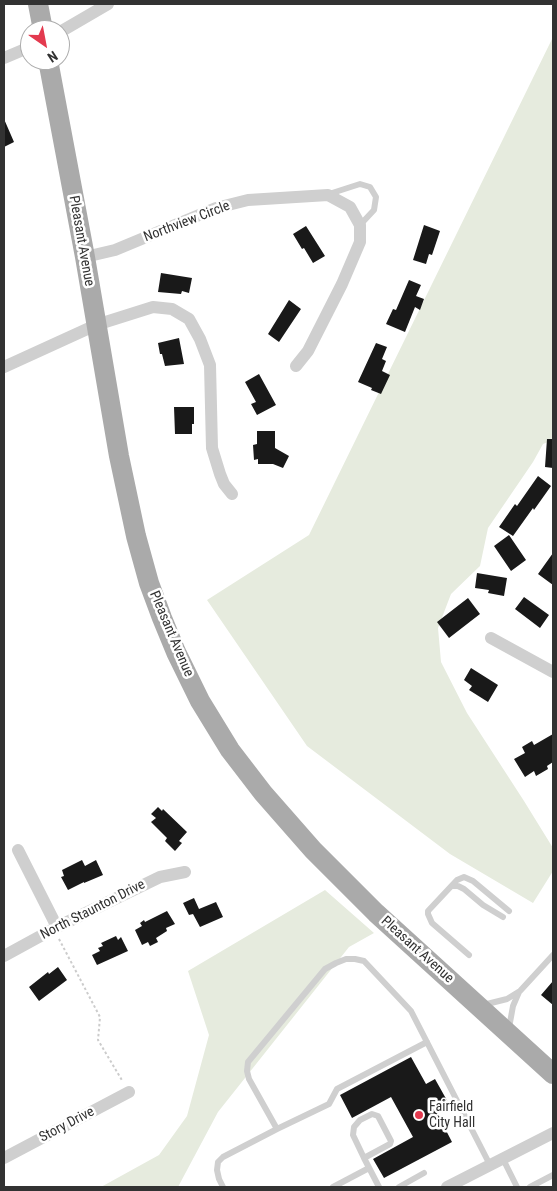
<!DOCTYPE html>
<style>
body{margin:0}
#map{position:relative;width:557px;height:1191px;overflow:hidden;background:#fff;font-family:"Roboto Condensed",sans-serif}
canvas{display:block}
.frame{position:absolute;inset:0;border:5px solid #323232;pointer-events:none}
.north{position:absolute;left:20px;top:20px;width:50px;height:50px;box-sizing:border-box;background:#fff;border:1px solid #adadad;border-radius:50%;rotate:147deg;font-size:14px;font-weight:700;line-height:20px;text-align:center;color:#323232}
.north::after{content:'';display:block;margin:auto;width:18px;height:22px;background:#e33a4f;clip-path:polygon(50% 0,100% 100%,50% 72%,0 100%)}
</style>
<div id="map">
<canvas width="557" height="1191"></canvas>
<div class="frame"></div>
<div class="north">N</div>
</div>
<script>
const g = document.querySelector('canvas').getContext('2d');
g.lineJoin = 'round';
function fill(path, color) {
  g.fillStyle = color;
  g.fill(path, 'evenodd');
}
function shape(rows) {
  const path = new Path2D();
  for (const r of rows) {
    path.moveTo(r[0], r[1]);
    for (let i = 2; i < r.length; i += 2) path.lineTo(r[i], r[i + 1]);
  }
  return path;
}
function stroke(path, color, width, dash) {
  g.strokeStyle = color;
  g.lineWidth = width;
  g.lineCap = dash ? 'butt' : 'round';
  g.setLineDash(dash || []);
  g.stroke(path);
}
function drawText(font, color, halo, rows, align = 'center') {
  g.font = font + ' "Roboto Condensed",sans-serif';
  g.lineWidth = 5;
  g.setLineDash([]);
  g.textBaseline = 'middle';
  g.strokeStyle = halo;
  g.fillStyle = color;
  for (const [text, x, y, turn = 0] of rows) {
    g.save();
    g.translate(x, y);
    g.rotate((+turn || 0) * Math.PI / 180);
    g.textAlign = isNaN(turn) ? turn : align;
    if (halo) g.strokeText(text, 0, 0);
    g.fillText(text, 0, 0);
    g.restore();
  }
}
const green = shape([
 [553,37,553,440,543,444,533,462,488,528,480,566,451,594,438,628,441,662,467,713,524,801,553,848,553,871,533,903,450,854,307,746,207,600,309,535],
 [325,890,374,933,349,947,218,1112,178,1187,101,1187,159,1155,187,1116,209,1035,188,971]
]);
const building = shape([
 [4,119,14,142,4,147],
 [424,225,440,231,432,255,429,254,426,264,413,260],
 [306,226,325,256,313,263,304,248,302,249,293,234],
 [161,273,192,278,189,293,182,291,181,294,158,292],
 [409,280,421,285,416,296,424,299,420,310,415,307,405,332,386,324,393,309,396,310],
 [289,300,301,309,279,342,268,334],
 [179,338,184,364,165,366,162,354,160,354,158,343],
 [376,343,387,347,382,359,386,361,382,371,390,375,381,394,371,390,372,388,358,382],
 [259,374,276,405,257,415,251,404,256,402,245,382],
 [174,407,194,407,194,424,192,424,192,434,175,434],
 [257,431,275,431,275,448,289,456,283,468,273,464,258,464,258,459,254,460,253,445,257,444],
 [547,439,553,439,553,468,545,467],
 [538,476,551,486,534,510,533,508,513,536,499,527,515,504,517,506],
 [509,535,526,560,511,571,494,546],
 [553,553,553,585,538,574],
 [477,573,507,578,504,596,488,593,489,590,475,588],
 [524,597,549,615,540,628,515,609],
 [468,598,480,614,449,638,437,622],
 [471,668,498,685,488,702,469,690,472,686,464,680],
 [553,734,553,762,547,766,548,769,536,776,534,771,525,777,514,759,525,753,522,747,532,741,534,745],
 [158,807,162,811,163,809,187,832,179,841,182,843,175,851,165,841,167,838,151,822,156,818,151,814],
 [82,860,85,866,96,860,103,875,84,883,84,882,68,890,61,877,64,876,62,870],
 [194,898,199,909,216,902,223,917,200,927,193,914,189,915,183,903],
 [167,911,175,924,166,928,167,931,156,938,158,942,150,946,148,942,142,945,135,930,142,926,140,923,144,920,145,922],
 [116,936,118,940,121,937,128,951,97,965,92,955,100,951,98,948,103,946,101,943],
 [58,967,67,980,39,1001,29,987,48,972,49,974],
 [553,981,553,1005,541,995],
 [411,1057,426,1084,435,1079,449,1104,436,1111,452,1142,384,1178,373,1159,413,1137,391,1097,352,1118,340,1095]
]);
const path = shape([
 [59,939,100,1017,98,1040,123,1082]
]);
const service = shape([
 [329,194,360,184,370,187,376,197,374,210,360,225],
 [452,886,458,886,464,889,483,905,503,917],
 [469,955,432,923,428,914,428,911,457,880,464,877,473,881,509,911],
 [483,1005,507,999,520,991,553,955],
 [509,1028,513,1006,519,992],
 [277,1129,249,1079,247,1071,248,1062,325,969,336,963,346,959,355,959,364,961,411,1011,490,1165],
 [364,1158,390,1144,391,1141,378,1116,372,1114,360,1120,354,1127,353,1135,364,1158,379,1187],
 [503,1159,517,1187],
 [223,1187,219,1179,217,1170,218,1162,223,1157,277,1129,329,1104,337,1089,427,1042],
 [333,1187,369,1168],
 [399,1187,424,1173],
 [530,1187,553,1175]
]);
const minor = shape([
 [60,32,108,4],
 [4,58,30,47],
 [85,257,115,250,216,208,248,200,328,195,350,207,360,225,360,242,342,284,308,351,296,366],
 [4,367,96,325,153,307,172,309,189,319,200,339,210,365,212,448,220,474,224,484,232,494],
 [491,638,553,672],
 [18,850,57,927],
 [4,956,57,927,160,877,185,872],
 [4,1158,129,1092],
 [447,1187,553,1133]
]);
const primary = shape([
 [38,4,43,30],
 [48,60,85,257,119,456,136,536,149,583,162,618,176,652,200,701,230,750,263,793,313,850,376,913,553,1074]
]);
const markers = [
 [419,1115,5,"#e33a4f"]
];
const streetNames = [
 ["Northview Circle",187,222,-21],
 ["Pleasant Avenue",81,241,80],
 ["Pleasant Avenue",171,634,67],
 ["North Staunton Drive",93,910,-27],
 ["Pleasant Avenue",417,950,42],
 ["Story Drive",67,1125,-28]
];
const poiNames = [
 ["Fairfield",429,1107],
 ["City Hall",429,1123]
];
fill(green, '#e6ebde');
fill(building, '#191919');
stroke(path, '#ccc', 2, [2.5, 2.5]);
stroke(service, '#cfcfcf', 6);
stroke(minor, '#cfcfcf', 12);
stroke(primary, '#aaa', 20);
for (const [x, y, r, color] of markers) {
  const dot = new Path2D();
  dot.arc(x, y, r, 0, 2 * Math.PI);
  g.fillStyle = color;
  g.fill(dot);
  stroke(dot, '#fff', 2);
}
drawText('14px', '#323232', '#fff', streetNames);
drawText('14px', '#323232', '#fff', poiNames, 'left');
</script>
